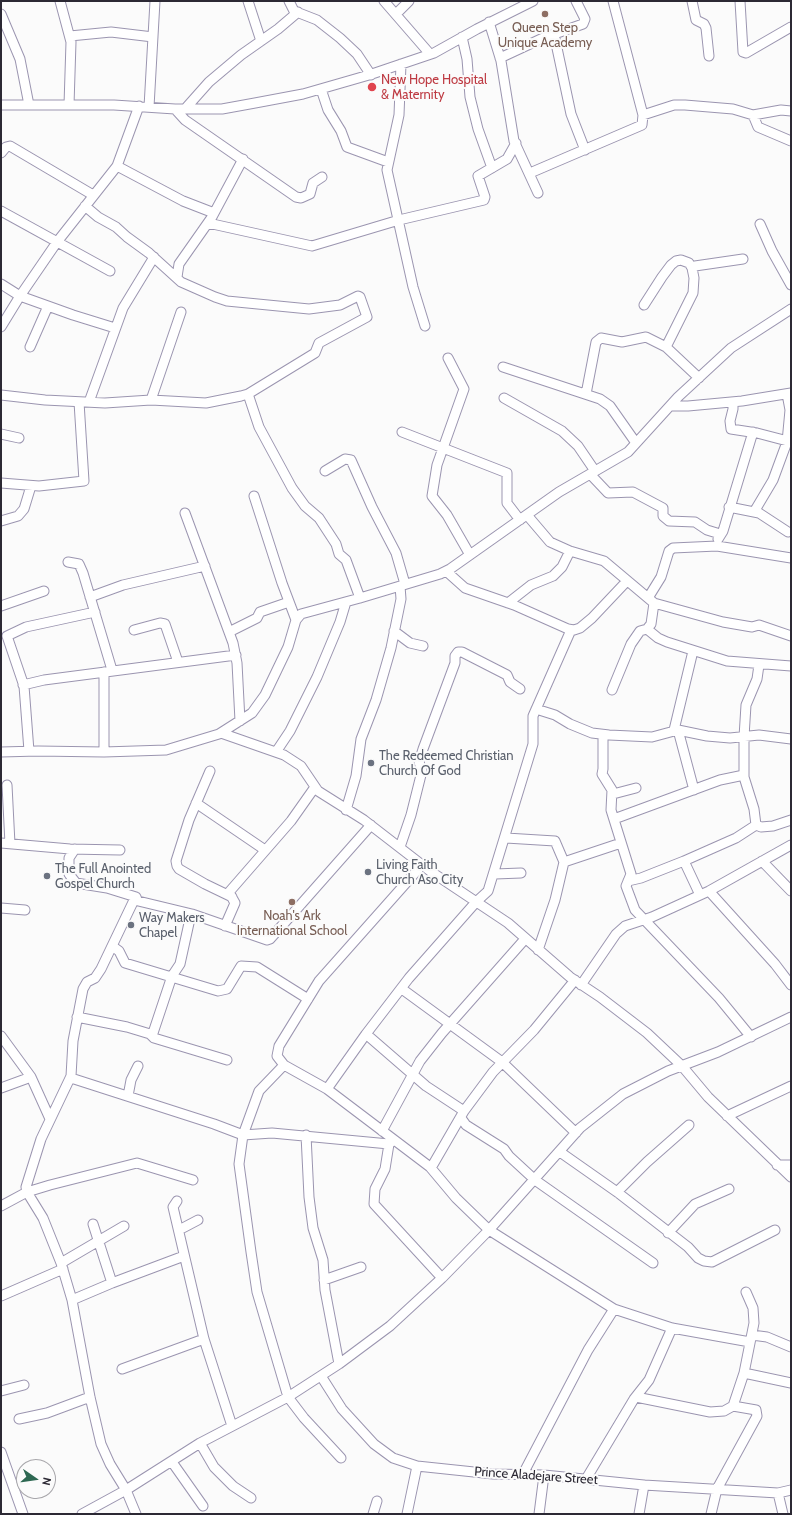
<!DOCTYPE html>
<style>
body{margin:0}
#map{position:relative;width:792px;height:1515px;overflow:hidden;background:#fbfbfb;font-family:Cabin,sans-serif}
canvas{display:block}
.frame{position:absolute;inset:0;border:2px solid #2c2934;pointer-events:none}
.north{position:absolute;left:16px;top:1459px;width:40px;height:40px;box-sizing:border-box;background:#fbfbfb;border:1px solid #a8a7ab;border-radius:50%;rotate:103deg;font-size:11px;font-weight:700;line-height:16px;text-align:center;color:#2c2934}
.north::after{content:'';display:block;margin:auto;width:14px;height:18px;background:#2e6852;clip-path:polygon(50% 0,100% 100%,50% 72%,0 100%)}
</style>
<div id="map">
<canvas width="792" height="1515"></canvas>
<div class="frame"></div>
<div class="north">N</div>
</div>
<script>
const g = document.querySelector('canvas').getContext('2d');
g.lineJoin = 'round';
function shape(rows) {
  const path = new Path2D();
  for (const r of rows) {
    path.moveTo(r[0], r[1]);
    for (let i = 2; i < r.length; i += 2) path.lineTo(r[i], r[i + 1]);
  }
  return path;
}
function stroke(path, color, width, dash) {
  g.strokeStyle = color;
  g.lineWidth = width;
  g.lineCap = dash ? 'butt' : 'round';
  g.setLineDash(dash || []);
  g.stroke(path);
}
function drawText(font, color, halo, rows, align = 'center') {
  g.font = font + ' Cabin,sans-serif';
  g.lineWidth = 4;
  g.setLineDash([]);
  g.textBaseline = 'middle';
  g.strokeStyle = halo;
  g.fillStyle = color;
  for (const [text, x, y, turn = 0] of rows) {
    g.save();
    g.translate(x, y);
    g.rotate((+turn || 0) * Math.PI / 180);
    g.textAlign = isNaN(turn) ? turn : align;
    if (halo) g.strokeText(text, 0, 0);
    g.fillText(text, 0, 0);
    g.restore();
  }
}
const minor = shape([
 [60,1,71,42,69,105],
 [248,1,261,41],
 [289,1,294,11,317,20,340,38,357,54,371,75],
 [384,1,430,54],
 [692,1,696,20,704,24,706,28,709,56],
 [740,1,743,52,746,53,791,27],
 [1,14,20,59,29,105],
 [396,14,409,1],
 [489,22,501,61,514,141,538,193],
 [554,34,571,114,585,150],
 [70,36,111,32,153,37],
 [462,37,467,59,470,97,478,129,492,168],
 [500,58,543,38,583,24,585,19,576,1],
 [401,64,399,115,387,170,413,287,425,326],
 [321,89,328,110,341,131,347,147,388,162],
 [1,105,114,105,175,109,222,109,255,103,303,94,369,75,434,53,477,29,533,1],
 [149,107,155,1],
 [175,109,185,120,296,197,301,198,310,194,313,183,322,177],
 [185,109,209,82,241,55,278,29,298,12],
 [643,115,674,105,685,105,733,109,753,115,781,110,791,111],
 [753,115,758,127,791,141],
 [1,153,6,147,10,146,93,195],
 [117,166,183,201,214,213],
 [530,173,642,125,643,115,613,1],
 [1,211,110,271],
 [208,223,312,246,399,220,484,200,485,197,478,176,507,159,516,143],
 [760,224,772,251,791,285],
 [692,268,695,266,743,259],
 [177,277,179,264,212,217,243,159],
 [1,284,20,296,73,315,115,328],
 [644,305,662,277,671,265,676,261,681,260,689,263,692,268,694,278,693,293,666,347],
 [1,327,20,296,57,242,117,166,139,106],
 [30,347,48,306],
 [448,358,464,389,437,465,432,496,447,515,470,555],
 [503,367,600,399,610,406,636,443],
 [248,394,259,427,292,488,305,506,319,518,336,544,339,554,346,560,360,598],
 [586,394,596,342,601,338,622,342,646,337,666,347,699,378],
 [1,395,45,400,105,403,151,400,206,403,241,396,248,394,315,353,319,343,367,317,360,297,358,296,340,305,309,309,227,301,215,297,181,282,149,253,127,237,116,227,98,217,85,206],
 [504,398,562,431,578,446,595,471],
 [151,400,181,312],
 [89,402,123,308,154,257],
 [733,402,733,409,730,421,731,429,757,433,791,442],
 [670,406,688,406,742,401,791,393],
 [402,432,507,473,507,503,520,520],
 [1,434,19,438],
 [325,471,345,459,351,460,372,507,396,553,405,584],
 [590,474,608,493,633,492,663,508,663,516,669,521,695,522,707,530,720,534],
 [1,483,39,486,84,481,79,402],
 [254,496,282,583,296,620],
 [729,507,759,513,788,532],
 [754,512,773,480,787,442,790,410,787,394],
 [185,513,233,643,237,663,240,721],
 [527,515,550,542,570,551,604,561,654,603,723,622,752,627,759,625,791,636],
 [1,521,18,516,24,509,31,486],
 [718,539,723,531,753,432],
 [68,562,79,564,83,573,112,670],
 [446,571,465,588,514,605,568,629,574,630,580,628,592,618,626,582],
 [90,597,123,585,205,566],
 [648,598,661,577,669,551,673,548,717,546,791,558],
 [508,603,531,585,553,576,562,567,570,551],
 [1,606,44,591],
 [647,629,658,638,667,642,727,661,791,666],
 [134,630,160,623,165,624,178,662],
 [394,631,410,643,423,646],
 [229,632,257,618,260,612,289,602],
 [104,672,104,752],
 [23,685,44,680,236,655],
 [612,690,631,644,640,631,647,629,651,624,654,603],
 [536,709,555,715,570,724,592,733,609,735,652,737,678,730,707,736,730,738,759,735,791,739],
 [674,730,693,651],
 [678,730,694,790],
 [221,733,284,755,301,766,318,791,364,820,430,871,508,923,570,977,600,997,647,1033,682,1066,708,1097,791,1177],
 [603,735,603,769,602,774,612,790,611,810,631,874,626,886,635,910,719,998,751,1037],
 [29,751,24,686,7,636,26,627,95,612],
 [1,752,38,751,104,752,166,750,219,734,252,713,265,695,288,647,296,620,301,614,360,598,440,574,450,569,559,492,628,452,678,397,731,348,791,309],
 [276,752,290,731,317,677,340,622,346,602],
 [210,771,189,820,176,861,177,866,179,869,205,884,232,897],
 [7,785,10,844],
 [613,794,636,788],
 [196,803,265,850],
 [346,810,356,776,361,739,376,700,391,648,401,599,400,586],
 [614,819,720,780,744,775],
 [756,825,761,827,773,826,791,820],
 [506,838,555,841,564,862],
 [1,843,70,849,120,850],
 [400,847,411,815,422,771,419,762,423,749,455,663,455,656,458,652,462,652,507,675,510,682,520,689],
 [75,849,69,858,69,874,76,883,107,888,136,897,137,900],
 [684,861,700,895],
 [762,861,791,891],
 [422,865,319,981,279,1046,277,1056,284,1065,327,1089,430,1167,456,1198,489,1230,614,1309,672,1328,750,1342],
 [495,874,521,873],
 [628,881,641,878,684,861,736,838,756,825,754,809,744,777,744,737,746,705,757,679,759,665],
 [709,891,775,964,791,985],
 [1,908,25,910],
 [225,926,235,903,230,894,230,891,291,821,315,787],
 [112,946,119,951,125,963,218,991,227,989,241,966,257,967,308,999],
 [538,950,555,900,564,862,621,843],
 [581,985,616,934,625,926,652,917,709,891,791,845],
 [402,989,502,1062,576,1133],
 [77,1017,127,1027,150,1034,154,1038,227,1060],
 [366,1034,426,1086,464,1111],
 [1,1036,31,1077,50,1119],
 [152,1036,172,976,180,964,191,914],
 [284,1065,259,1091,243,1135,239,1164,251,1252,257,1292,288,1397,304,1418,341,1458],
 [71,1078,214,1124,243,1135,272,1133,389,1144,394,1140],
 [1,1088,31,1077],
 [327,1089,366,1034,409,978,476,902,488,891,533,744,533,716,571,630],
 [128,1096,131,1080,138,1066],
 [727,1116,791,1086],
 [461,1118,466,1125,504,1149,509,1156,535,1180,653,1263],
 [382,1131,420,1061,442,1033,525,939],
 [306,1135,309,1197,313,1228,323,1260,325,1290,339,1364],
 [389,1144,385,1169,375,1189,374,1204,442,1278],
 [560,1152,617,1192,688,1247,698,1258,704,1261,712,1262,775,1230],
 [777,1165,791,1165],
 [431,1168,464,1111,493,1072,534,1030,575,980],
 [617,1192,647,1162,689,1125],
 [177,1201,173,1207,204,1339,232,1426],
 [1,1206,27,1192,50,1185,137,1163,193,1180],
 [93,1224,112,1283],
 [179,1230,198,1220],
 [668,1233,695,1204,729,1189],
 [61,1263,124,1226],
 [324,1280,361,1267],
 [1,1296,63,1269],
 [72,1300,112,1283,184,1256],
 [752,1335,767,1337,791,1347],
 [122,1369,204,1339],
 [744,1373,791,1383],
 [321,1376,342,1409,374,1444,393,1458,417,1466,493,1474,544,1475,644,1485,778,1493,791,1490],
 [1,1391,24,1385],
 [636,1397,710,1412,724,1411,733,1406,744,1373,754,1323,753,1308,746,1292],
 [19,1419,47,1413,90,1397],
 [200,1443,214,1467,233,1486,251,1498],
 [1,1452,23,1514],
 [172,1462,203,1506],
 [523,1474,588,1350,614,1309],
 [586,1479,634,1399,649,1380,672,1328],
 [778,1493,783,1514],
 [82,1514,126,1490,200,1443,288,1397,339,1364,390,1326,442,1278,489,1230,580,1128,623,1094,668,1071,718,1052,791,1017],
 [136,1514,126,1490,110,1464,101,1444,90,1397,72,1300,61,1263,43,1218,27,1192,26,1187,41,1139,71,1076,73,1041,83,989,87,982,95,978,101,969,134,900,192,914,267,940,270,939,295,911,371,825],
 [373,1514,377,1501],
 [407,1514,417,1466],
 [539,1514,544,1475],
 [639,1514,644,1485],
 [711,1514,717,1489,757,1416,756,1410,733,1406]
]);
const markers = [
 [545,14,4,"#8d6e63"],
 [372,87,5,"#e0444e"],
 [371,763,4,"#6b7280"],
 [368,872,4,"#6b7280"],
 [47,876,4,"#6b7280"],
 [292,902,4,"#8d6e63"],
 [131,925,4,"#6b7280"]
];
const educationNames = [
 ["Queen Step",545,28],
 ["Unique Academy",545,43],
 ["Noah's Ark",292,916],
 ["International School",292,931]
];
const healthNames = [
 ["New Hope Hospital",381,80],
 ["& Maternity",381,95]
];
const worshipNames = [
 ["The Redeemed Christian",379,756],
 ["Church Of God",379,771],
 ["Living Faith",376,865],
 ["Church Aso City",376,880],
 ["The Full Anointed",55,869],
 ["Gospel Church",55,884],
 ["Way Makers",139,918],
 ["Chapel",139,933]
];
const streetNames = [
 ["Prince Aladejare Street",536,1476,4]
];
stroke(minor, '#9b95b0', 11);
stroke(minor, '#fff', 9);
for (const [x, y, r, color] of markers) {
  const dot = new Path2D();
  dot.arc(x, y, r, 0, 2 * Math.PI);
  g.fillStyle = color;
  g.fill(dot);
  stroke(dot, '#fbfbfb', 1.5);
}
drawText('13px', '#785e54', '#fbfbfb', educationNames);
drawText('13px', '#be3a42', '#fbfbfb', healthNames, 'left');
drawText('13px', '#5b616d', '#fbfbfb', worshipNames, 'left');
drawText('13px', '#2c2934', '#fbfbfb', streetNames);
</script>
